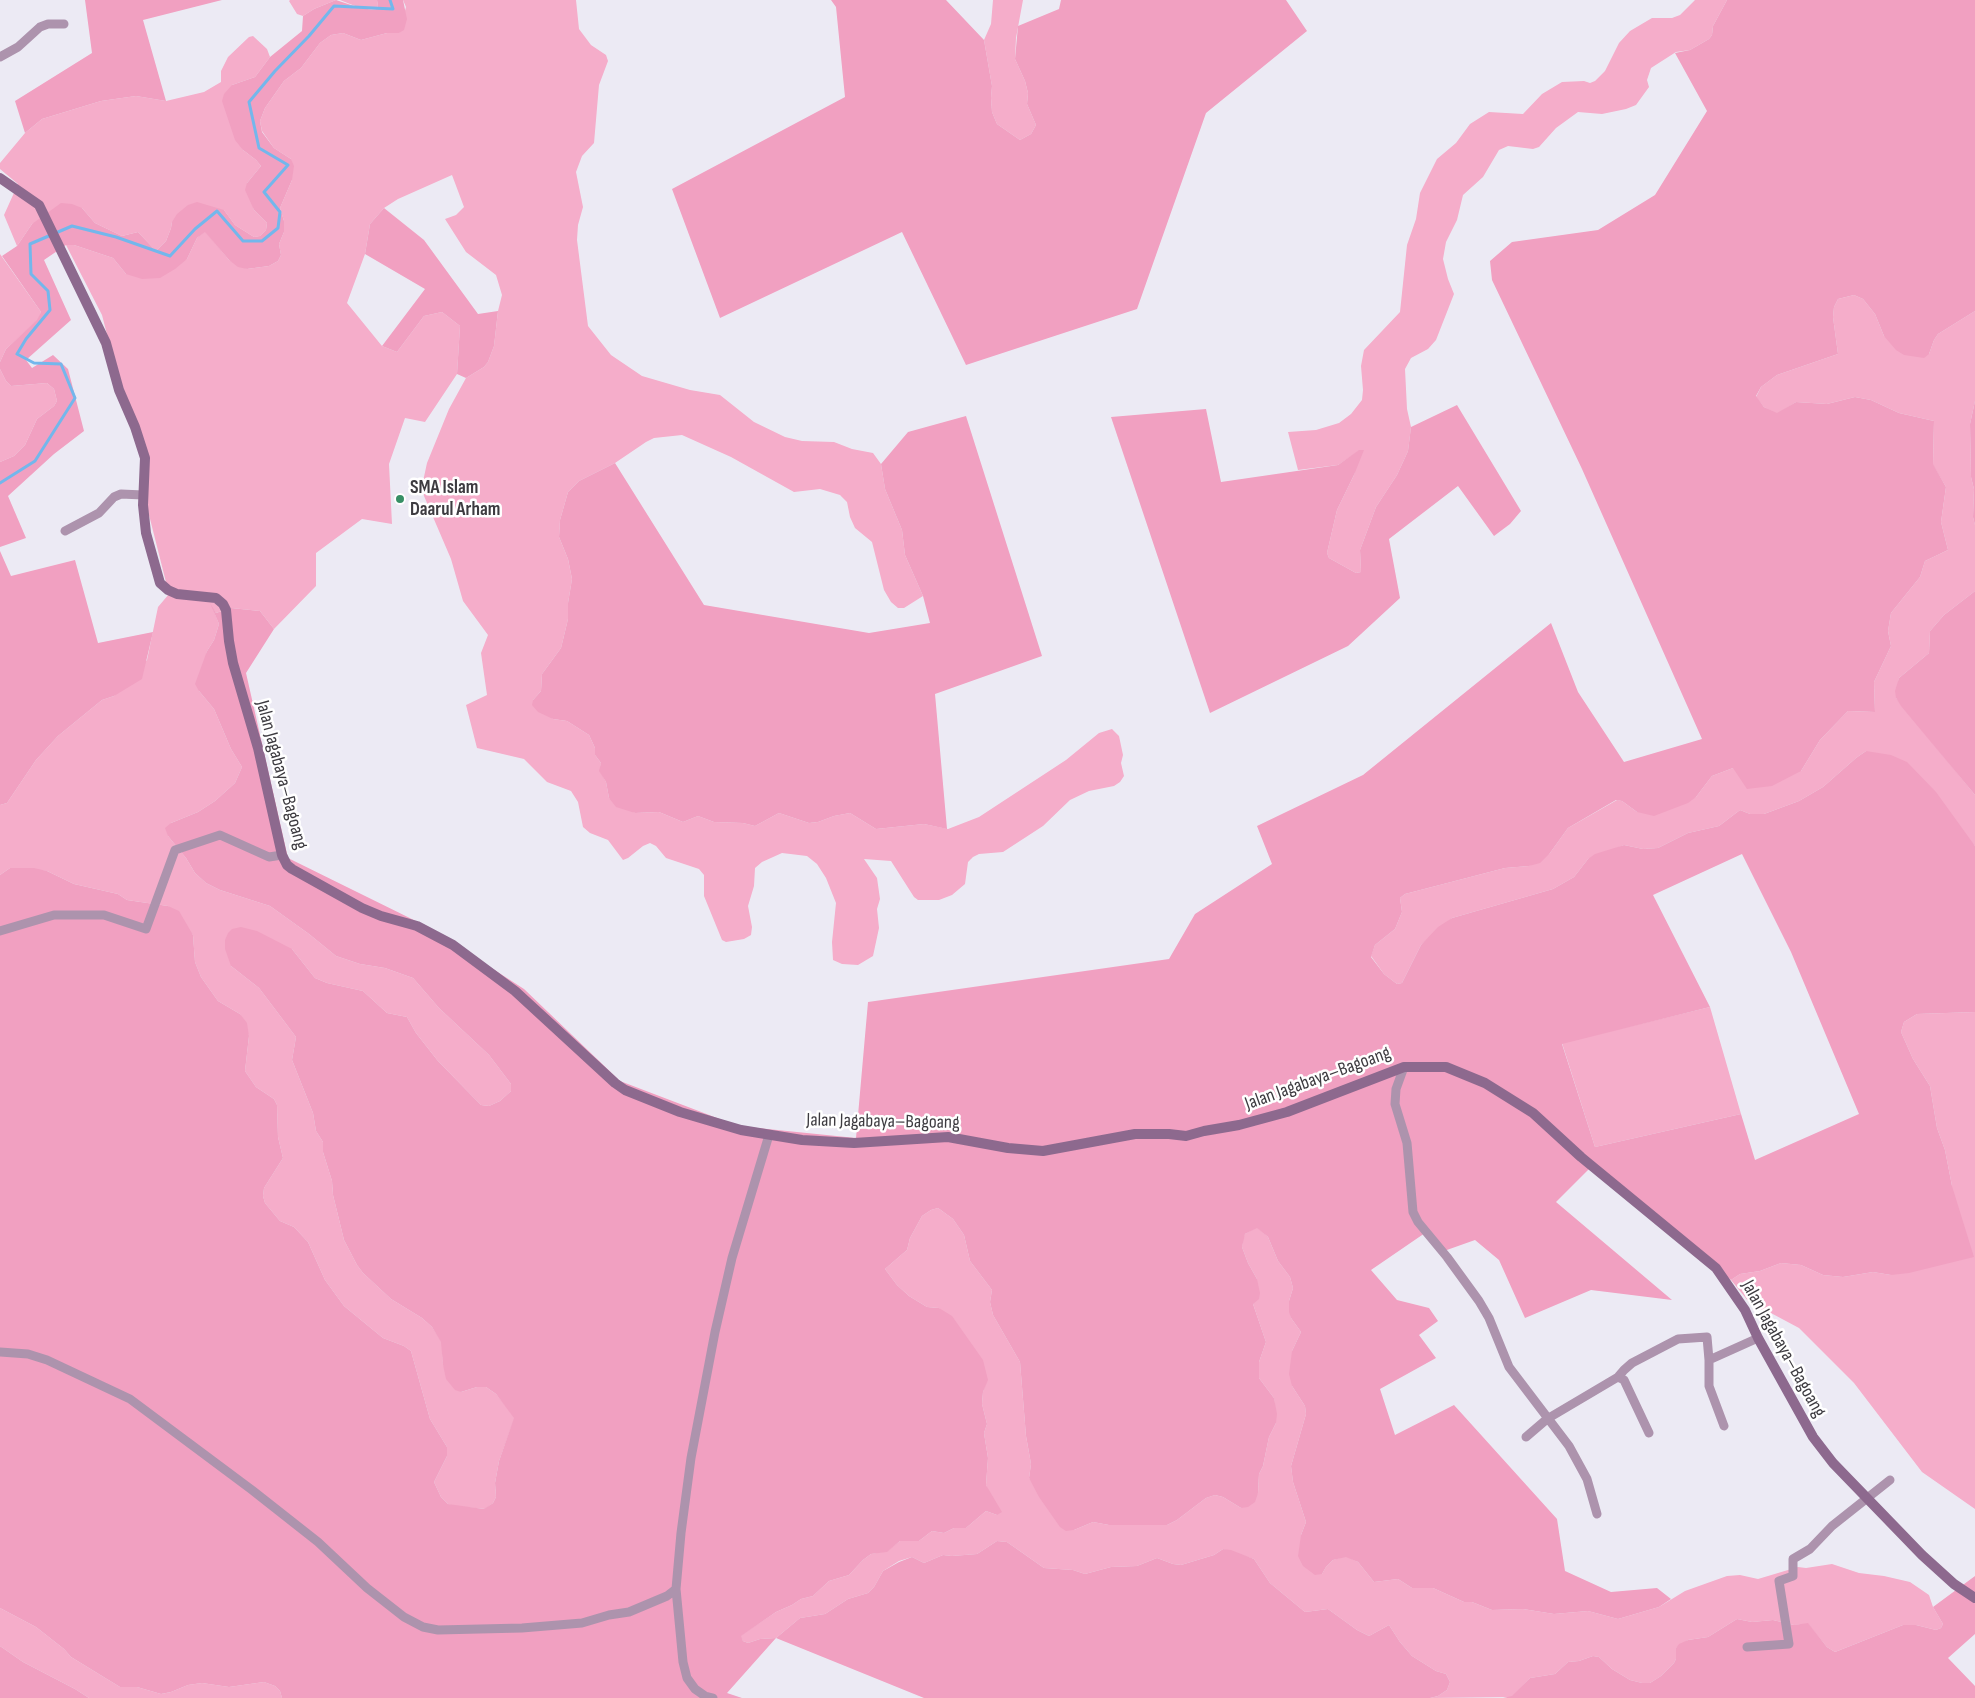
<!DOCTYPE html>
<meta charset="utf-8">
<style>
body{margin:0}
canvas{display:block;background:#eceaf4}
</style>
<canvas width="1975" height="1698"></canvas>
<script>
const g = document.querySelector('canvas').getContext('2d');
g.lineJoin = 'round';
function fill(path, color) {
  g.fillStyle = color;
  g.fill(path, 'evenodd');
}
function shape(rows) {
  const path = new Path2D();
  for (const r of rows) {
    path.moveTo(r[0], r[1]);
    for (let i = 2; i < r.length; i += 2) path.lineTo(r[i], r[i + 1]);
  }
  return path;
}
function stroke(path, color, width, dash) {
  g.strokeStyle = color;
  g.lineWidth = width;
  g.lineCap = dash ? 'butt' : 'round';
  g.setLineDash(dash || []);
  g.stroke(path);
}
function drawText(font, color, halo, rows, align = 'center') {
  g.font = font + ' "Sofia Sans Condensed",sans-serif';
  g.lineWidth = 5;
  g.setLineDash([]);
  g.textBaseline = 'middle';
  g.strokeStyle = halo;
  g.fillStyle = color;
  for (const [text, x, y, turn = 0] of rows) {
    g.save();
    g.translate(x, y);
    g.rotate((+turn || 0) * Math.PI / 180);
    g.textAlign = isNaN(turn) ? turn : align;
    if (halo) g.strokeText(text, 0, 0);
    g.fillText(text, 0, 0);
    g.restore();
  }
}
const green = shape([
 [290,0,336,0,314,9,303,16,297,14,289,1],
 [340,0,377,0,378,6,375,10,360,8],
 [403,0,576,0,579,29,591,45,606,55,608,61,599,85,594,143,582,156,576,172,583,207,578,225,577,240,588,326,611,355,642,376,690,390,720,395,754,422,785,437,802,441,834,442,852,449,873,453,881,464,885,489,902,530,905,555,923,596,904,608,898,608,891,602,884,590,872,542,855,528,850,517,847,502,840,495,820,489,794,492,731,457,682,435,654,438,646,442,615,463,579,481,568,492,560,520,559,537,568,559,572,579,568,603,568,619,561,648,542,674,541,691,533,700,553,719,567,721,589,735,595,748,595,755,601,763,600,771,606,782,609,798,635,813,659,812,683,822,698,816,714,822,743,823,755,826,779,813,809,823,818,822,834,816,850,813,876,829,924,824,948,829,979,817,1066,760,1099,733,1112,729,1119,736,1123,755,1121,763,1124,776,1120,782,1114,786,1089,791,1070,800,1043,826,1003,852,979,854,973,857,968,862,965,884,952,895,939,900,918,900,914,897,891,861,864,859,877,878,880,899,877,909,879,928,873,956,858,965,842,964,833,960,832,942,836,903,826,878,817,864,807,856,782,853,762,862,755,868,754,886,748,906,752,927,751,935,744,939,726,942,722,940,704,896,704,875,699,869,666,858,656,846,650,843,643,846,628,858,623,860,608,840,590,833,583,827,578,802,571,791,547,782,524,759,477,748,466,705,487,695,481,653,488,635,463,601,451,559,424,496,422,486,427,463,449,409,466,378,484,367,488,362,494,346,498,311,502,295,496,275,466,252,445,219,456,215,464,207,452,175,398,199,384,208,370,224,365,254,347,303,382,346,397,352,424,316,442,312,460,326,457,374,425,422,405,418,389,464,392,524,362,519,316,553,316,586,274,629,260,611,231,608,216,613,213,609,219,624,214,640,207,651,199,691,214,709,231,749,242,767,235,783,215,801,198,812,171,823,168,836,186,858,195,873,206,883,220,890,270,906,309,934,336,956,360,964,385,968,413,978,439,1008,489,1055,511,1084,511,1091,500,1101,489,1106,481,1105,438,1061,416,1033,407,1017,387,1013,363,991,327,983,315,978,292,949,231,966,259,988,296,1037,292,1060,313,1113,316,1131,323,1142,323,1152,332,1181,333,1195,344,1240,357,1265,363,1273,391,1299,422,1318,432,1327,442,1342,443,1365,461,1392,477,1387,486,1387,496,1394,515,1417,499,1461,495,1483,496,1497,493,1503,485,1509,454,1506,448,1504,441,1497,434,1482,447,1456,447,1447,430,1419,411,1351,404,1346,383,1338,344,1306,325,1280,308,1242,294,1227,280,1221,265,1203,263,1196,264,1188,283,1158,278,1137,277,1105,274,1099,256,1087,245,1071,249,1036,240,1014,218,1001,201,977,195,962,193,935,168,906,127,900,118,894,74,884,47,871,10,868,0,875,0,805,7,803,36,760,58,736,102,700,114,696,147,660,158,607,169,594,146,503,146,466,121,389,102,315,66,245,74,245,113,258,126,274,187,259,197,238,205,231,229,260,247,269,269,266,278,261,281,255,279,244,284,232,284,221,280,208,292,180,291,159,274,148,262,131,260,121,265,108,284,81,301,68,320,43,331,35,343,33,361,40,387,33,399,33,406,7],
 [993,0,1023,0,1016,38,1015,59,1025,81,1028,93,1027,104,1036,125,1031,134,1020,140,997,124,992,112,991,98,992,86,984,40,991,24],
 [1695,0,1727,0,1713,26,1712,35,1709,39,1690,50,1676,52,1651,68,1647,80,1649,87,1636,105,1626,109,1602,114,1578,112,1556,128,1539,147,1533,149,1508,146,1499,150,1483,177,1463,195,1457,220,1446,242,1443,259,1448,279,1454,294,1436,340,1428,349,1411,358,1405,369,1407,409,1411,427,1408,451,1397,475,1376,507,1360,550,1361,572,1356,573,1329,558,1327,553,1337,510,1354,475,1359,451,1338,465,1298,470,1288,432,1316,430,1339,423,1351,414,1362,400,1363,390,1361,366,1364,350,1400,312,1407,245,1416,219,1420,193,1437,159,1456,143,1470,124,1489,112,1523,114,1542,94,1562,82,1584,81,1590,83,1595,81,1605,71,1619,43,1630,31,1652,18,1672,18,1680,15],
 [253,36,267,49,270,57,255,77,232,85,243,150,256,160,261,166,247,183,254,210,267,223,266,230,260,236,254,237,235,225,224,210,172,222,171,228,166,241,156,251,138,232,122,236,95,223,82,208,32,224,17,246,4,215,18,184,0,169,0,163,25,133,42,119,101,101,136,96,166,101,204,92,221,82,221,71,228,57,249,37],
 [0,254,41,312,38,320,6,349,0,362],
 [1854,295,1863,299,1875,314,1884,336,1929,354,1934,340,1938,334,1975,311,1975,401,1970,424,1971,477,1974,489,1973,517,1975,525,1975,591,1944,615,1930,631,1929,653,1899,678,1896,698,1975,795,1975,846,1866,751,1856,758,1823,787,1799,801,1764,814,1750,814,1740,810,1719,826,1688,833,1658,848,1643,849,1624,845,1588,859,1574,877,1553,889,1452,918,1421,945,1402,983,1397,984,1384,974,1371,956,1375,945,1395,929,1402,912,1400,898,1405,894,1505,868,1529,866,1550,853,1568,828,1617,800,1622,801,1637,812,1696,797,1712,776,1733,768,1801,771,1820,740,1848,711,1875,712,1874,682,1891,646,1888,631,1891,613,1920,577,1925,561,1948,550,1941,522,1946,487,1933,465,1934,421,1899,413,1871,400,1855,397,1827,404,1796,402,1777,414,1764,407,1756,397,1761,387,1777,375,1838,354,1833,317,1834,307,1838,299],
 [0,369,6,381,11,386,47,383,54,389,57,401,54,406,37,419,25,445,14,456,0,462],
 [1710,1007,1741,1114,1595,1147,1562,1043],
 [1975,1012,1975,1509,1922,1472,1854,1383,1799,1328,1769,1312,1753,1307,1731,1280,1740,1274,1760,1271,1781,1263,1801,1265,1823,1275,1843,1277,1873,1272,1891,1275,1952,1186,1945,1150,1937,1128,1930,1086,1913,1059,1901,1032,1904,1022,1917,1014],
 [938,1208,953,1219,964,1235,970,1261,992,1290,990,1302,993,1315,1020,1362,1026,1436,1031,1464,1029,1478,1074,1530,1093,1522,1109,1525,1167,1525,1177,1520,1206,1498,1215,1495,1223,1497,1241,1508,1258,1493,1259,1474,1263,1466,1269,1437,1276,1423,1274,1398,1259,1378,1259,1362,1266,1342,1253,1304,1257,1279,1248,1263,1242,1247,1243,1238,1245,1234,1257,1227,1268,1237,1278,1261,1290,1277,1293,1288,1289,1301,1291,1318,1301,1332,1292,1351,1292,1386,1305,1406,1306,1414,1291,1466,1293,1482,1306,1522,1301,1535,1322,1574,1326,1567,1333,1560,1346,1556,1358,1562,1374,1582,1398,1579,1412,1588,1433,1588,1464,1602,1472,1602,1492,1610,1523,1609,1554,1614,1588,1611,1618,1619,1659,1607,1685,1591,1727,1576,1740,1575,1758,1579,1798,1567,1806,1568,1832,1564,1859,1573,1884,1576,1910,1582,1929,1595,1933,1607,1943,1624,1941,1628,1936,1630,1916,1625,1903,1625,1835,1652,1827,1647,1808,1624,1794,1625,1773,1620,1752,1622,1737,1619,1708,1637,1688,1640,1676,1648,1676,1659,1674,1663,1661,1676,1650,1683,1642,1683,1630,1680,1612,1669,1599,1657,1593,1656,1579,1661,1568,1662,1555,1674,1530,1678,1512,1697,1430,1698,1438,1696,1447,1690,1450,1682,1446,1674,1436,1671,1412,1656,1400,1642,1389,1625,1369,1636,1357,1630,1328,1609,1305,1612,1270,1583,1254,1559,1223,1549,1214,1555,1181,1565,1173,1564,1157,1558,1137,1566,1111,1567,1085,1574,1073,1570,1044,1568,1007,1542,997,1541,977,1554,952,1556,943,1555,924,1563,912,1557,899,1561,883,1571,874,1587,868,1593,848,1599,825,1614,800,1618,776,1638,760,1639,748,1643,743,1641,740,1636,776,1612,792,1605,801,1599,813,1596,829,1581,849,1575,863,1560,871,1554,887,1551,900,1541,919,1541,932,1531,944,1533,954,1528,966,1528,986,1511,997,1515,986,1485,988,1458,984,1433,987,1424,982,1404,983,1392,987,1379,939,1308,927,1307,909,1296,897,1285,885,1269,907,1250,910,1238,922,1216,931,1210],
 [0,1608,36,1627,64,1649,71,1657,120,1687,137,1687,161,1694,171,1692,188,1685,202,1683,229,1687,264,1682,275,1686,280,1691,282,1698,89,1698,75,1689,23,1662,0,1646]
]);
const forest = shape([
 [85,0,222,0,143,20,166,101,136,96,101,101,42,119,25,133,15,101,92,53],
 [336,0,360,8,375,10,378,6,377,0,403,0,407,19,404,30,399,33,387,33,361,40,343,33,331,35,320,43,301,68,284,81,265,108,260,121,262,132,274,148,291,159,294,166,292,180,280,208,284,221,284,232,279,244,281,255,278,261,269,266,247,269,238,267,229,260,205,232,197,238,187,259,175,269,160,278,142,279,126,274,113,258,74,245,66,245,44,260,71,320,26,360,32,368,53,355,68,369,84,431,54,454,8,496,26,538,0,547,0,462,14,456,25,445,37,419,54,406,57,401,54,389,47,383,11,386,6,381,0,369,0,362,6,349,37,320,41,312,2,256,17,246,32,224,61,203,72,204,82,208,95,223,122,236,138,232,156,251,166,241,171,228,172,222,177,214,188,205,197,202,224,210,235,225,254,237,260,236,266,230,267,223,254,210,245,190,247,183,261,166,256,160,243,150,235,140,222,101,224,94,232,85,255,77,270,57,302,31,303,16,314,9],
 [831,0,946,0,984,40,992,86,991,98,992,112,997,124,1020,140,1031,134,1036,125,1027,104,1028,93,1025,81,1015,59,1018,26,1059,9,1061,0,1286,0,1307,31,1206,113,1137,309,966,365,902,232,720,318,672,189,845,97,836,7],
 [1727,0,1975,0,1975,311,1938,334,1934,340,1929,354,1924,358,1904,355,1896,350,1884,336,1875,314,1863,299,1854,295,1838,299,1834,307,1833,317,1838,354,1777,375,1761,387,1756,396,1764,407,1777,413,1796,402,1827,404,1855,397,1871,400,1899,413,1934,421,1933,464,1946,487,1941,522,1948,550,1925,561,1920,577,1891,613,1888,631,1891,646,1874,682,1875,712,1848,711,1820,740,1801,771,1772,786,1747,789,1733,768,1712,776,1696,797,1688,803,1654,816,1637,812,1622,801,1616,800,1568,828,1550,853,1540,863,1529,866,1505,868,1405,894,1400,898,1402,912,1395,929,1375,945,1371,957,1384,974,1397,984,1402,983,1421,945,1438,927,1452,918,1553,889,1574,877,1588,859,1595,854,1624,845,1643,849,1658,848,1688,833,1719,826,1740,810,1750,814,1764,814,1799,801,1823,787,1856,758,1866,751,1891,755,1907,762,1936,792,1975,846,1975,1012,1917,1014,1904,1022,1901,1032,1913,1059,1930,1086,1937,1128,1945,1150,1952,1186,1974,1257,1909,1273,1891,1275,1873,1272,1843,1277,1823,1275,1801,1265,1781,1263,1760,1271,1740,1274,1731,1280,1592,1166,1556,1202,1672,1300,1591,1290,1525,1318,1499,1260,1475,1240,1444,1251,1425,1233,1371,1270,1397,1300,1429,1308,1438,1321,1419,1335,1436,1358,1380,1389,1395,1435,1454,1405,1557,1519,1565,1571,1611,1592,1657,1588,1671,1599,1659,1607,1618,1619,1588,1611,1554,1614,1523,1609,1492,1610,1472,1602,1464,1602,1433,1588,1412,1588,1398,1579,1374,1582,1358,1562,1346,1557,1333,1560,1326,1567,1322,1574,1315,1575,1303,1566,1298,1556,1301,1535,1306,1522,1293,1482,1291,1466,1306,1414,1305,1406,1292,1386,1289,1374,1292,1351,1301,1332,1291,1318,1289,1312,1289,1301,1293,1288,1290,1277,1278,1261,1268,1237,1257,1228,1245,1234,1242,1247,1248,1263,1257,1279,1260,1293,1259,1299,1253,1304,1266,1342,1259,1362,1259,1378,1274,1398,1277,1414,1276,1423,1269,1437,1263,1466,1259,1474,1258,1493,1255,1502,1248,1507,1241,1508,1223,1497,1215,1495,1206,1498,1177,1520,1167,1525,1109,1525,1093,1522,1074,1530,1066,1531,1060,1527,1039,1497,1029,1478,1031,1464,1026,1436,1020,1362,993,1315,990,1302,992,1290,970,1261,964,1235,953,1219,938,1208,931,1210,922,1216,910,1238,907,1250,885,1269,897,1285,909,1296,927,1307,939,1308,952,1316,983,1360,988,1380,983,1392,982,1404,987,1424,984,1433,988,1458,986,1485,1002,1512,997,1515,986,1511,966,1528,954,1528,944,1533,932,1531,919,1541,900,1541,887,1552,871,1554,863,1560,849,1575,829,1581,813,1596,801,1599,792,1605,776,1612,741,1636,743,1641,748,1643,760,1639,776,1638,800,1618,825,1614,848,1599,868,1593,874,1587,883,1571,899,1562,912,1557,924,1563,943,1555,952,1556,977,1554,997,1541,1007,1542,1044,1568,1073,1570,1085,1574,1111,1567,1137,1566,1157,1558,1173,1564,1181,1565,1214,1555,1223,1549,1231,1550,1254,1559,1270,1583,1305,1612,1328,1609,1357,1630,1369,1636,1389,1625,1400,1642,1412,1656,1436,1671,1446,1674,1450,1682,1447,1690,1438,1696,1430,1698,924,1698,776,1638,727,1693,742,1698,282,1698,280,1691,275,1686,264,1682,229,1687,202,1683,188,1685,171,1692,161,1694,137,1687,120,1687,71,1657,64,1649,36,1627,0,1608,0,875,10,868,34,868,47,871,74,884,118,894,127,900,168,906,179,911,193,935,195,962,201,977,218,1001,240,1014,247,1023,249,1036,245,1071,256,1087,274,1099,277,1105,278,1137,283,1158,264,1188,263,1196,265,1203,280,1221,294,1227,308,1242,325,1280,344,1306,383,1338,404,1346,411,1351,430,1419,447,1447,447,1456,434,1482,441,1497,448,1504,484,1509,493,1503,496,1497,495,1483,499,1461,514,1418,496,1394,486,1387,477,1387,461,1392,455,1390,446,1379,443,1365,441,1342,432,1327,422,1318,391,1299,363,1273,357,1265,344,1240,333,1195,332,1181,323,1152,323,1142,316,1131,313,1113,292,1060,296,1037,259,988,231,966,225,949,225,940,228,933,232,929,241,927,257,931,292,949,315,978,327,983,363,991,387,1013,407,1017,416,1033,438,1061,481,1105,489,1106,500,1101,511,1091,511,1084,489,1055,439,1008,413,978,385,968,360,964,336,956,309,934,270,906,220,890,206,883,195,873,186,858,168,836,165,828,171,823,198,812,215,801,235,783,242,767,231,749,214,709,199,691,195,684,207,651,214,640,219,624,210,603,216,613,231,608,260,611,274,629,246,673,288,858,428,927,524,989,620,1081,738,1126,856,1138,868,1002,1169,959,1195,914,1272,864,1257,826,1363,775,1551,623,1578,692,1624,762,1702,739,1582,469,1492,280,1490,261,1512,242,1598,230,1655,195,1707,111,1675,53,1690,50,1709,39,1712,35,1713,26],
 [1742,854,1791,952,1859,1114,1755,1160,1741,1114,1595,1147,1562,1044,1710,1007,1653,895],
 [384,208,424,240,478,314,498,311,494,346,488,362,484,367,466,378,457,374,460,326,442,312,424,316,397,352,382,346,425,289,365,254,370,224],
 [1975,401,1975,525,1973,517,1974,489,1971,477,1970,424],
 [1457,405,1521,511,1510,524,1494,536,1458,486,1389,539,1400,598,1348,646,1210,713,1111,417,1206,409,1221,482,1338,465,1359,450,1364,450,1354,475,1337,510,1327,553,1329,558,1356,573,1361,572,1360,550,1376,507,1397,475,1408,451,1411,427],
 [966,416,1042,656,935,694,947,829,924,824,876,829,850,813,834,816,818,822,809,823,779,813,755,826,743,823,714,822,698,816,683,822,659,812,635,813,616,807,609,798,606,782,599,771,601,763,595,755,595,748,589,735,567,721,553,719,538,712,532,705,533,700,541,691,542,674,561,648,568,619,568,603,572,579,568,559,559,537,560,520,568,492,579,481,615,463,704,605,869,633,930,623,923,596,905,555,902,530,885,489,881,464,908,432],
 [0,551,11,576,75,560,98,643,153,632,142,679,114,696,102,700,58,736,36,760,7,803,0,805],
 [1975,591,1975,795,1901,706,1896,698,1895,691,1899,678,1929,653,1930,631,1944,615],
 [1975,1576,1975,1634,1948,1658,1975,1686,1975,1698,1503,1698,1512,1696,1530,1678,1555,1674,1568,1662,1579,1661,1593,1656,1599,1657,1612,1669,1630,1680,1642,1683,1650,1683,1661,1676,1674,1663,1676,1659,1676,1648,1679,1644,1688,1640,1708,1637,1737,1619,1752,1622,1773,1620,1794,1625,1808,1623,1827,1647,1835,1652,1903,1625,1916,1625,1936,1630,1941,1628,1943,1624,1933,1607],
 [0,1646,23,1662,75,1689,89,1698,0,1698]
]);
const stream = shape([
 [0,483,35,461,75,398,61,364,34,363,17,354,26,339,50,310,48,291,31,274,30,244,72,226,116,237,170,256,195,229,217,211,243,241,262,241,278,228,280,212,264,192,288,165,259,148,249,102,275,71,309,36,334,6,393,9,390,0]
]);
const street = shape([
 [0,57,18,47,40,27,48,24,64,24],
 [65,531,99,513,114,497,121,494,143,495],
 [0,931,54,915,104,915,146,929,175,850,220,835,269,857,282,855],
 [1404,1067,1396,1089,1395,1104,1407,1143,1413,1212,1418,1222,1447,1257,1479,1301,1489,1318,1509,1367,1569,1446,1587,1479,1597,1514],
 [0,1352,28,1354,47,1360,130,1399,252,1490,318,1542,367,1588,404,1617,423,1627,438,1630,522,1628,582,1623,609,1615,629,1612,667,1596,676,1589],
 [1709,1360,1758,1338],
 [1618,1377,1624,1380,1649,1433],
 [1526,1437,1547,1419,1618,1377,1624,1370,1632,1363,1678,1339,1707,1337,1709,1360,1709,1386,1724,1426],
 [1747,1647,1789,1644,1779,1581,1793,1576,1793,1559,1810,1549,1832,1526,1890,1480],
 [713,1698,705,1696,695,1689,687,1678,683,1662,676,1589,681,1533,691,1458,715,1332,732,1258,769,1135]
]);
const secondary = shape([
 [0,178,39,205,106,343,119,390,135,427,145,458,143,505,146,533,160,583,168,590,177,594,216,598,223,604,226,610,229,641,233,663,258,748,282,855,287,865,292,869,362,908,381,916,417,926,453,945,515,991,615,1083,625,1090,680,1112,741,1130,802,1140,854,1143,948,1137,1008,1148,1043,1151,1135,1134,1169,1134,1186,1136,1204,1131,1239,1125,1287,1112,1404,1067,1446,1067,1485,1083,1533,1113,1581,1157,1716,1268,1745,1310,1758,1338,1813,1437,1833,1463,1922,1555,1954,1584,1975,1598]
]);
const markers = [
 [400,499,5,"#368f65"]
];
const poiNames = [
 ["SMA Islam",410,488],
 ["Daarul Arham",410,510]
];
const streetNames = [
 ["Jalan Jagabaya–Bagoang",281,775,75],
 ["Jalan Jagabaya–Bagoang",1318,1079,-20],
 ["Jalan Jagabaya–Bagoang",883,1122,1],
 ["Jalan Jagabaya–Bagoang",1783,1349,61]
];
fill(green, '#f5adca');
fill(forest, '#f1a0c1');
stroke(stream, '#73b7ec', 3);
stroke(street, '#ad93ad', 9);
stroke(secondary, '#8d698e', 10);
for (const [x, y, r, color] of markers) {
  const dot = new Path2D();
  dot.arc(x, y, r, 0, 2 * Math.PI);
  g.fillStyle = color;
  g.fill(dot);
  stroke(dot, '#fff', 2);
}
drawText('bold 19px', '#3d3b40', '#fff', poiNames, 'left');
drawText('19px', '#3d3b40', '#fff', streetNames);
</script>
